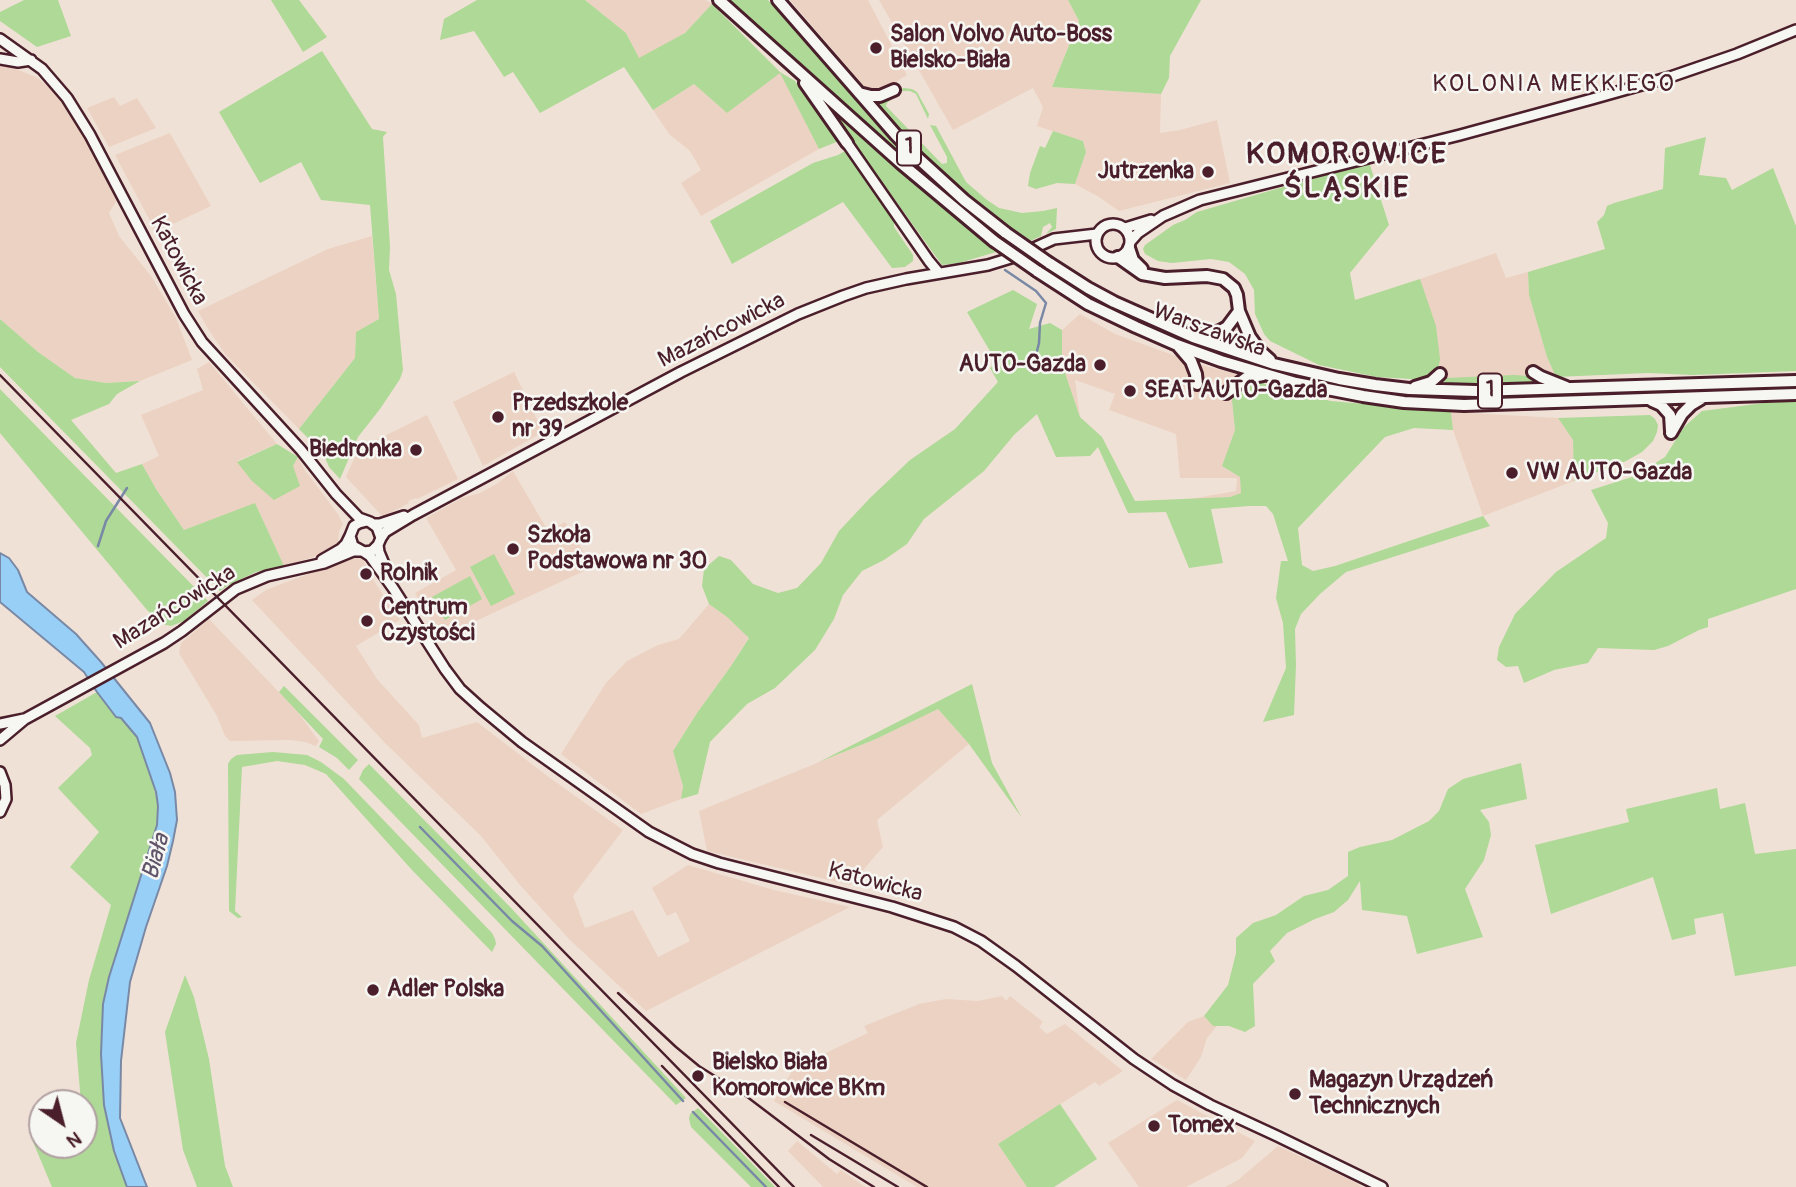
<!DOCTYPE html>
<meta charset="utf-8">
<style>
body{margin:0}
#map{position:relative;width:1796px;height:1187px;overflow:hidden;background:#f0e1d6;font-family:Pangolin,sans-serif}
canvas{display:block}
.north{position:absolute;left:28px;top:1089px;width:70px;height:70px;box-sizing:border-box;background:#f6f6f2;border:2px solid #b1a0a2;border-radius:50%;rotate:145deg;font-size:19px;font-weight:700;line-height:28px;text-align:center;color:#4a1f2b}
.north::after{content:'';display:block;margin:auto;width:24px;height:32px;background:#4a1f2b;clip-path:polygon(50% 0,100% 100%,50% 72%,0 100%)}
</style>
<div id="map">
<canvas width="1796" height="1187"></canvas>
<div class="north">N</div>
</div>
<script>
const g = document.querySelector('canvas').getContext('2d');
g.lineJoin = 'round';
function fill(path, color) {
  g.fillStyle = color;
  g.fill(path, 'evenodd');
}
function shape(rows) {
  const path = new Path2D();
  for (const r of rows) {
    if (r.length === 3) {
      path.moveTo(r[0] + r[2], r[1]);
      path.arc(r[0], r[1], r[2], 0, 2 * Math.PI);
      continue;
    }
    path.moveTo(r[0], r[1]);
    for (let i = 2; i < r.length; i += 2) path.lineTo(r[i], r[i + 1]);
  }
  return path;
}
function stroke(path, color, width, dash) {
  g.strokeStyle = color;
  g.lineWidth = width;
  g.lineCap = dash ? 'butt' : 'round';
  g.setLineDash(dash || []);
  g.stroke(path);
}
function drawText(font, color, halo, rows, align = 'center') {
  g.font = font + ' Pangolin,sans-serif';
  g.lineWidth = 5;
  g.setLineDash([]);
  g.textBaseline = 'middle';
  g.strokeStyle = halo;
  g.fillStyle = color;
  for (const [text, x, y, turn = 0] of rows) {
    g.save();
    g.translate(x, y);
    g.rotate((+turn || 0) * Math.PI / 180);
    g.textAlign = isNaN(turn) ? turn : align;
    if (halo) g.strokeText(text, 0, 0);
    g.fillText(text, 0, 0);
    g.restore();
  }
}
const built = shape([
 [585,0,706,0,712,4,685,33,639,59,626,33],
 [790,0,868,0,907,75,881,91,873,91,864,86],
 [879,0,1068,0,1079,21,1052,87,1161,94,1160,133,1180,130,1217,120,1230,183,1119,211,1099,197,1075,184,1086,152,1083,141,1037,126,1043,107,1033,88,953,130],
 [0,64,4,64,38,78,58,96,76,123,117,200,109,213,119,236,151,276,176,318,192,360,140,381,106,383,75,378,38,352,0,319],
 [780,72,819,149,701,216,681,183,701,170,690,151,669,134,653,110,694,84,727,113],
 [114,97,120,106,137,98,156,128,109,147,87,108],
 [170,133,211,206,156,232,115,155],
 [372,236,379,319,356,332,355,358,299,429,225,354,207,327,198,311,328,249],
 [1496,253,1506,278,1528,272,1529,295,1547,357,1556,377,1528,382,1428,380,1420,279],
 [1080,314,1115,334,1195,363,1253,379,1232,400,1235,430,1222,466,1240,477,1242,493,1230,497,1184,500,1236,491,1237,478,1180,478,1176,434,1109,410,1115,394,1075,380,1080,417,1066,376,1062,356,1062,330],
 [209,362,277,444,237,461,293,466,298,457,304,469,338,514,343,524,339,531,338,543,316,556,284,566,255,504,184,530,156,489,142,464,159,456,141,415,203,390,197,369],
 [514,372,543,432,483,466,453,402],
 [1451,412,1558,418,1573,440,1574,481,1483,516,1453,430],
 [427,415,458,479,417,499,416,498,408,501,409,503,383,517,346,477,358,449],
 [513,471,548,531,565,522,593,567,441,637,415,593,456,570,426,518,462,498,480,493,498,483],
 [359,556,363,560,374,581,400,620,356,646,377,679,419,725,422,738,477,722,550,778,623,830,573,896,585,928,633,910,658,957,690,941,676,912,667,916,652,888,688,865,774,890,850,907,646,1011,569,939,520,885,481,836,385,743,252,600,266,590,284,583],
 [709,604,727,617,749,637,731,666,697,713,673,751,683,786,681,799,641,814,561,754,606,683,627,661,658,645,679,639],
 [209,619,297,711,319,741,316,746,305,742,290,740,230,741,225,736,217,716,179,653,181,643],
 [938,709,969,744,877,820,883,847,850,885,707,851,699,811,876,739],
 [1002,996,1006,1001,1010,996,1043,1022,1039,1027,1047,1034,1065,1024,1123,1071,1099,1086,1095,1082,998,1144,1027,1187,917,1187,774,1101,794,1068,868,1033,864,1026,919,1004,946,999,978,1001],
 [1204,1016,1213,1026,1217,1026,1207,1038,1201,1057,1186,1080,1151,1059,1188,1022],
 [1177,1100,1255,1141,1242,1158,1186,1187,1139,1187,1108,1143],
 [797,1141,837,1174,841,1170,865,1187,823,1187,788,1151],
 [1278,1146,1357,1183,1361,1187,1225,1187,1238,1180]
]);
const green = shape([
 [24,0,58,0,71,36,37,47,0,21,0,12],
 [271,0,299,0,327,37,303,52],
 [477,0,585,0,626,33,639,58,685,33,712,4,780,72,795,81,839,141,819,149,780,73,727,113,694,84,653,110,624,67,540,113,513,72,504,77,474,31,440,40,444,19],
 [729,0,768,0,894,140,959,202,1003,237,1000,239,936,187],
 [1068,0,1201,0,1170,56,1169,78,1161,94,1052,87,1079,21],
 [322,51,372,129,387,132,383,137,390,246,389,270,396,294,403,370,400,379,380,409,358,437,340,479,329,467,323,453,299,429,355,358,356,332,379,319,370,205,321,200,301,162,260,183,219,112],
 [904,88,912,89,917,92,929,114,928,119,916,94,910,91,902,91,887,103,886,106,942,164,947,163,947,157,930,125,936,126,966,182,987,200,999,208,1022,213,1043,211,1057,208,1056,229,1046,234,1052,227,1050,223,1043,227,1041,236,1030,241,982,209,919,153,873,101],
 [825,103,898,168,996,252,959,263,942,265],
 [1053,131,1083,141,1086,152,1075,184,1057,183,1036,189,1028,186,1030,173,1040,146,1045,148],
 [1706,137,1699,175,1726,178,1732,190,1773,168,1796,226,1796,371,1693,375,1648,373,1556,377,1547,357,1529,295,1528,272,1605,249,1597,222,1604,215,1607,206,1614,203,1663,189,1665,148],
 [845,151,894,219,894,227,913,255,913,261,905,267,892,268,843,202,732,264,710,221,813,163,838,155],
 [1369,162,1389,225,1350,273,1355,300,1420,279,1436,326,1440,359,1438,370,1428,380,1377,377,1319,365,1270,341,1264,334,1255,314,1254,290,1245,274,1229,262,1211,259,1172,263,1158,261,1145,254,1143,249,1145,245,1173,225,1185,220,1197,212],
 [1013,290,1037,304,1029,329,1050,323,1062,330,1062,356,1066,376,1080,417,1102,437,1135,501,1230,497,1241,493,1240,477,1222,466,1235,430,1232,400,1236,389,1253,379,1278,389,1331,401,1451,412,1453,430,1414,428,1385,437,1298,528,1302,565,1313,571,1335,566,1483,516,1490,526,1346,572,1320,594,1301,614,1295,629,1296,665,1294,715,1263,722,1286,668,1283,623,1276,598,1281,561,1288,561,1273,514,1266,506,1249,506,1211,509,1223,563,1189,568,1166,512,1128,513,1098,447,1090,456,1056,457,1037,414,1014,435,984,471,924,519,907,544,884,560,862,571,843,595,834,619,815,650,775,688,747,704,710,742,698,794,681,799,683,786,673,751,697,713,731,666,749,638,727,617,709,604,702,586,704,569,719,556,731,560,753,584,778,593,797,588,821,563,839,531,870,498,910,460,955,429,998,382,990,368,997,363,967,312],
 [0,319,38,352,75,378,106,383,140,381,117,394,109,404,71,420,116,473,142,464,156,489,184,530,255,503,284,566,256,572,227,586,220,591,0,367],
 [1514,375,1530,376,1549,386,1430,386,1446,378],
 [0,389,81,472,208,601,184,621,171,626,162,624,147,610,0,433],
 [1796,401,1796,589,1708,619,1708,627,1699,630,1668,646,1654,650,1598,648,1588,663,1554,670,1524,683,1518,666,1506,667,1497,660,1499,647,1515,614,1556,572,1606,538,1608,523,1591,490,1635,476,1665,457,1684,427,1702,411,1764,403],
 [1650,415,1655,419,1658,425,1657,432,1653,441,1642,452,1626,461,1574,481,1573,440,1558,418],
 [277,444,298,457,293,466,300,486,274,500,252,481,237,462],
 [494,554,515,594,491,606,470,567],
 [470,576,482,599,445,620,432,597],
 [972,684,992,763,1022,818,969,744,938,709,876,739,819,762],
 [284,686,358,760,349,770,337,758,319,747,323,739,279,692],
 [97,692,116,717,121,718,138,737,150,771,158,806,157,825,123,932,101,1054,104,1105,114,1151,127,1187,52,1187,33,1142,31,1126,42,1124,42,1145,84,1145,84,1103,81,1103,76,1043,89,980,111,905,70,867,99,832,58,788,92,755,90,748,55,716],
 [273,752,307,755,321,762,344,779,492,933,495,939,496,944,492,952,412,870,326,774,305,765,277,761,242,767,235,911,242,917,238,918,229,911,228,764,231,759,237,755],
 [1521,763,1527,799,1480,810,1489,822,1491,835,1484,860,1465,889,1483,937,1417,954,1407,916,1362,910,1360,881,1348,900,1334,912,1315,919,1287,933,1270,951,1275,961,1253,984,1255,1026,1245,1032,1229,1026,1213,1026,1204,1016,1228,985,1236,953,1236,938,1253,923,1276,915,1304,896,1328,890,1348,876,1348,852,1360,847,1392,840,1429,821,1439,811,1448,789,1463,779],
 [369,764,512,909,686,1098,676,1105,359,779,363,770],
 [1717,788,1720,809,1745,803,1755,854,1796,849,1796,966,1735,976,1723,913,1694,919,1696,934,1672,940,1653,877,1551,914,1535,845,1629,822,1626,809],
 [185,975,194,997,209,1059,225,1166,233,1187,197,1187,183,1150,165,1032],
 [1060,1104,1097,1159,1054,1187,1027,1187,998,1144],
 [698,1108,775,1187,751,1187,691,1127,689,1119,690,1114]
]);
const water = shape([
 [0,553,9,558,18,570,27,592,76,634,101,662,150,723,170,773,175,792,177,820,173,841,167,866,146,927,130,982,121,1061,120,1118,147,1187,127,1187,114,1151,104,1105,101,1054,103,1004,109,977,157,825,158,806,156,792,137,737,121,718,116,717,97,692,84,672,0,602,0,553]
]);
const stream = shape([
 [1005,270,1036,291,1046,303,1040,323,1039,343,1036,355],
 [98,546,106,521,127,488],
 [420,827,512,921,542,946,683,1101],
 [693,1112,766,1187]
]);
const minor = shape([
 [0,39,42,69,67,98,90,135,184,314,202,342,301,450,336,494,359,518,370,522,377,527,381,538,378,545,372,551,364,552,353,546,350,536,354,526,359,523,367,521],
 [0,59,18,62,31,60],
 [847,143,929,261,939,273],
 [1113,241,17],
 [1125,228,1151,220],
 [1130,242,1138,233,1163,216,1200,200,1460,135,1592,99,1670,77,1737,54,1796,30],
 [374,524,380,524,404,516],
 [381,538,385,532,413,515,681,372,798,314,843,296,866,288,906,279,988,265,1014,257,1054,239,1097,234],
 [378,545,379,552,389,576],
 [364,552,370,556,393,588,445,669,460,689,481,708,522,742,649,832,692,854,719,863,892,907,954,927,981,941,1016,966,1134,1059,1173,1085,1210,1105,1277,1136,1382,1187],
 [322,560,341,549,346,544,350,536],
 [0,724,24,719],
 [0,740,25,719,164,643,182,631,236,589,267,576,324,563,353,551,359,551],
 [0,772,5,785,6,799,0,812]
]);
const major = shape([
 [719,0,902,164,994,241],
 [778,0,895,134,919,159,964,200,1006,233],
 [805,83,847,143],
 [859,93,871,96,880,96,894,90],
 [1129,248,1133,260,1142,269],
 [1118,257,1142,274,1165,278,1207,276,1223,279,1234,288,1237,295,1239,311,1250,337,1260,351,1270,360],
 [1049,263,1088,288,1114,302,1193,337,1274,364,1339,379,1375,385,1409,389,1476,391,1796,381],
 [1037,271,1088,304,1136,327,1177,345,1221,361,1296,383,1363,396,1404,402,1464,405,1796,394],
 [1196,335,1207,335,1220,331,1227,327,1239,311],
 [1179,347,1191,361,1196,374,1197,384],
 [1533,372,1541,377,1566,387],
 [1415,387,1431,382,1440,374],
 [1226,393,1246,378,1263,375],
 [1652,401,1661,405,1670,415,1671,431],
 [1671,433,1682,414,1691,405,1701,399]
]);
const rail = shape([
 [0,375,794,1187],
 [618,993,676,1047,699,1066,742,1093,829,1159,874,1187],
 [662,1066,779,1187],
 [785,1102,927,1187],
 [811,1135,898,1187]
]);
const majorBridge = shape([
 [1006,233,1049,263],
 [994,241,1037,271]
]);
const markers = [
 [876,48,7,"#4a1f2b"],
 [1208,172,7,"#4a1f2b"],
 [1100,365,7,"#4a1f2b"],
 [1130,391,7,"#4a1f2b"],
 [498,417,7,"#4a1f2b"],
 [416,450,7,"#4a1f2b"],
 [1512,473,7,"#4a1f2b"],
 [513,549,7,"#4a1f2b"],
 [366,574,7,"#4a1f2b"],
 [367,621,7,"#4a1f2b"],
 [373,990,7,"#4a1f2b"],
 [698,1076,7,"#4a1f2b"],
 [1295,1094,7,"#4a1f2b"],
 [1154,1126,7,"#4a1f2b"]
];
const shields = [
 [909,148,24],
 [1490,391,24]
];
const shieldNames = [
 ["1",909,148],
 ["1",1490,391]
];
const poiNames = [
 ["Salon Volvo Auto-Boss",890,35],
 ["Bielsko-Biała",890,61],
 ["Jutrzenka",1194,172,"right"],
 ["AUTO-Gazda",1086,365,"right"],
 ["SEAT AUTO-Gazda",1144,391],
 ["Przedszkole",512,404],
 ["nr 39",512,430],
 ["Biedronka",402,450,"right"],
 ["VW AUTO-Gazda",1526,473],
 ["Szkoła",527,536],
 ["Podstawowa nr 30",527,562],
 ["Rolnik",380,574],
 ["Centrum",381,608],
 ["Czystości",381,634],
 ["Adler Polska",387,990],
 ["Bielsko Biała",712,1063],
 ["Komorowice BKm",712,1089],
 ["Magazyn Urządzeń",1309,1081],
 ["Technicznych",1309,1107],
 ["Tomex",1168,1126]
];
const streetNames = [
 ["Katowicka",178,261,62],
 ["Mazańcowicka",722,331,-27],
 ["Warszawska",1209,331,20],
 ["Mazańcowicka",175,608,-32],
 ["Katowicka",875,883,15]
];
const neighbourhoodNames = [
 ["KOLONIA MEKKIEGO",1554,85]
];
const waterNames = [
 ["Biała",157,857,-74]
];
const districtNames = [
 ["KOMOROWICE",1347,155],
 ["ŚLĄSKIE",1347,189]
];
fill(built, '#ecd2c2');
fill(green, '#aed996');
fill(water, '#98cff7');
stroke(water, '#7989a5', 2);
stroke(stream, '#7989a5', 2.5);
stroke(minor, '#4a1f2b', 14);
stroke(major, '#4a1f2b', 16);
stroke(minor, '#f6f6f2', 9);
stroke(major, '#f6f6f2', 10);
stroke(rail, '#4a1f2b', 2.5);
stroke(majorBridge, '#4a1f2b', 16, []);
stroke(majorBridge, '#f6f6f2', 10);
for (const [x, y, r, color] of markers) {
  const dot = new Path2D();
  dot.arc(x, y, r, 0, 2 * Math.PI);
  g.fillStyle = color;
  g.fill(dot);
  stroke(dot, '#f6f6f2', 2.5);
}
for (const [x, y, w] of shields) {
  const box = new Path2D();
  box.roundRect(x - w / 2, y - 17.5, w, 35, 5);
  g.fillStyle = '#f6f6f2';
  g.fill(box);
  stroke(box, '#4a1f2b', 2);
}
drawText('bold 21px', '#4a1f2b', null, shieldNames);
drawText('bold 23px', '#4a1f2b', '#f6f6f2', poiNames, 'left');
drawText('23px', '#4a1f2b', '#f6f6f2', streetNames);
g.letterSpacing = '2px';
drawText('24px', '#4a1f2b', '#f6f6f2', neighbourhoodNames);
g.letterSpacing = '0px';
drawText('italic 24px', '#615468', '#f6f6f2', waterNames);
g.letterSpacing = '2px';
drawText('bold 30px', '#4a1f2b', '#f6f6f2', districtNames);
g.letterSpacing = '0px';
</script>
